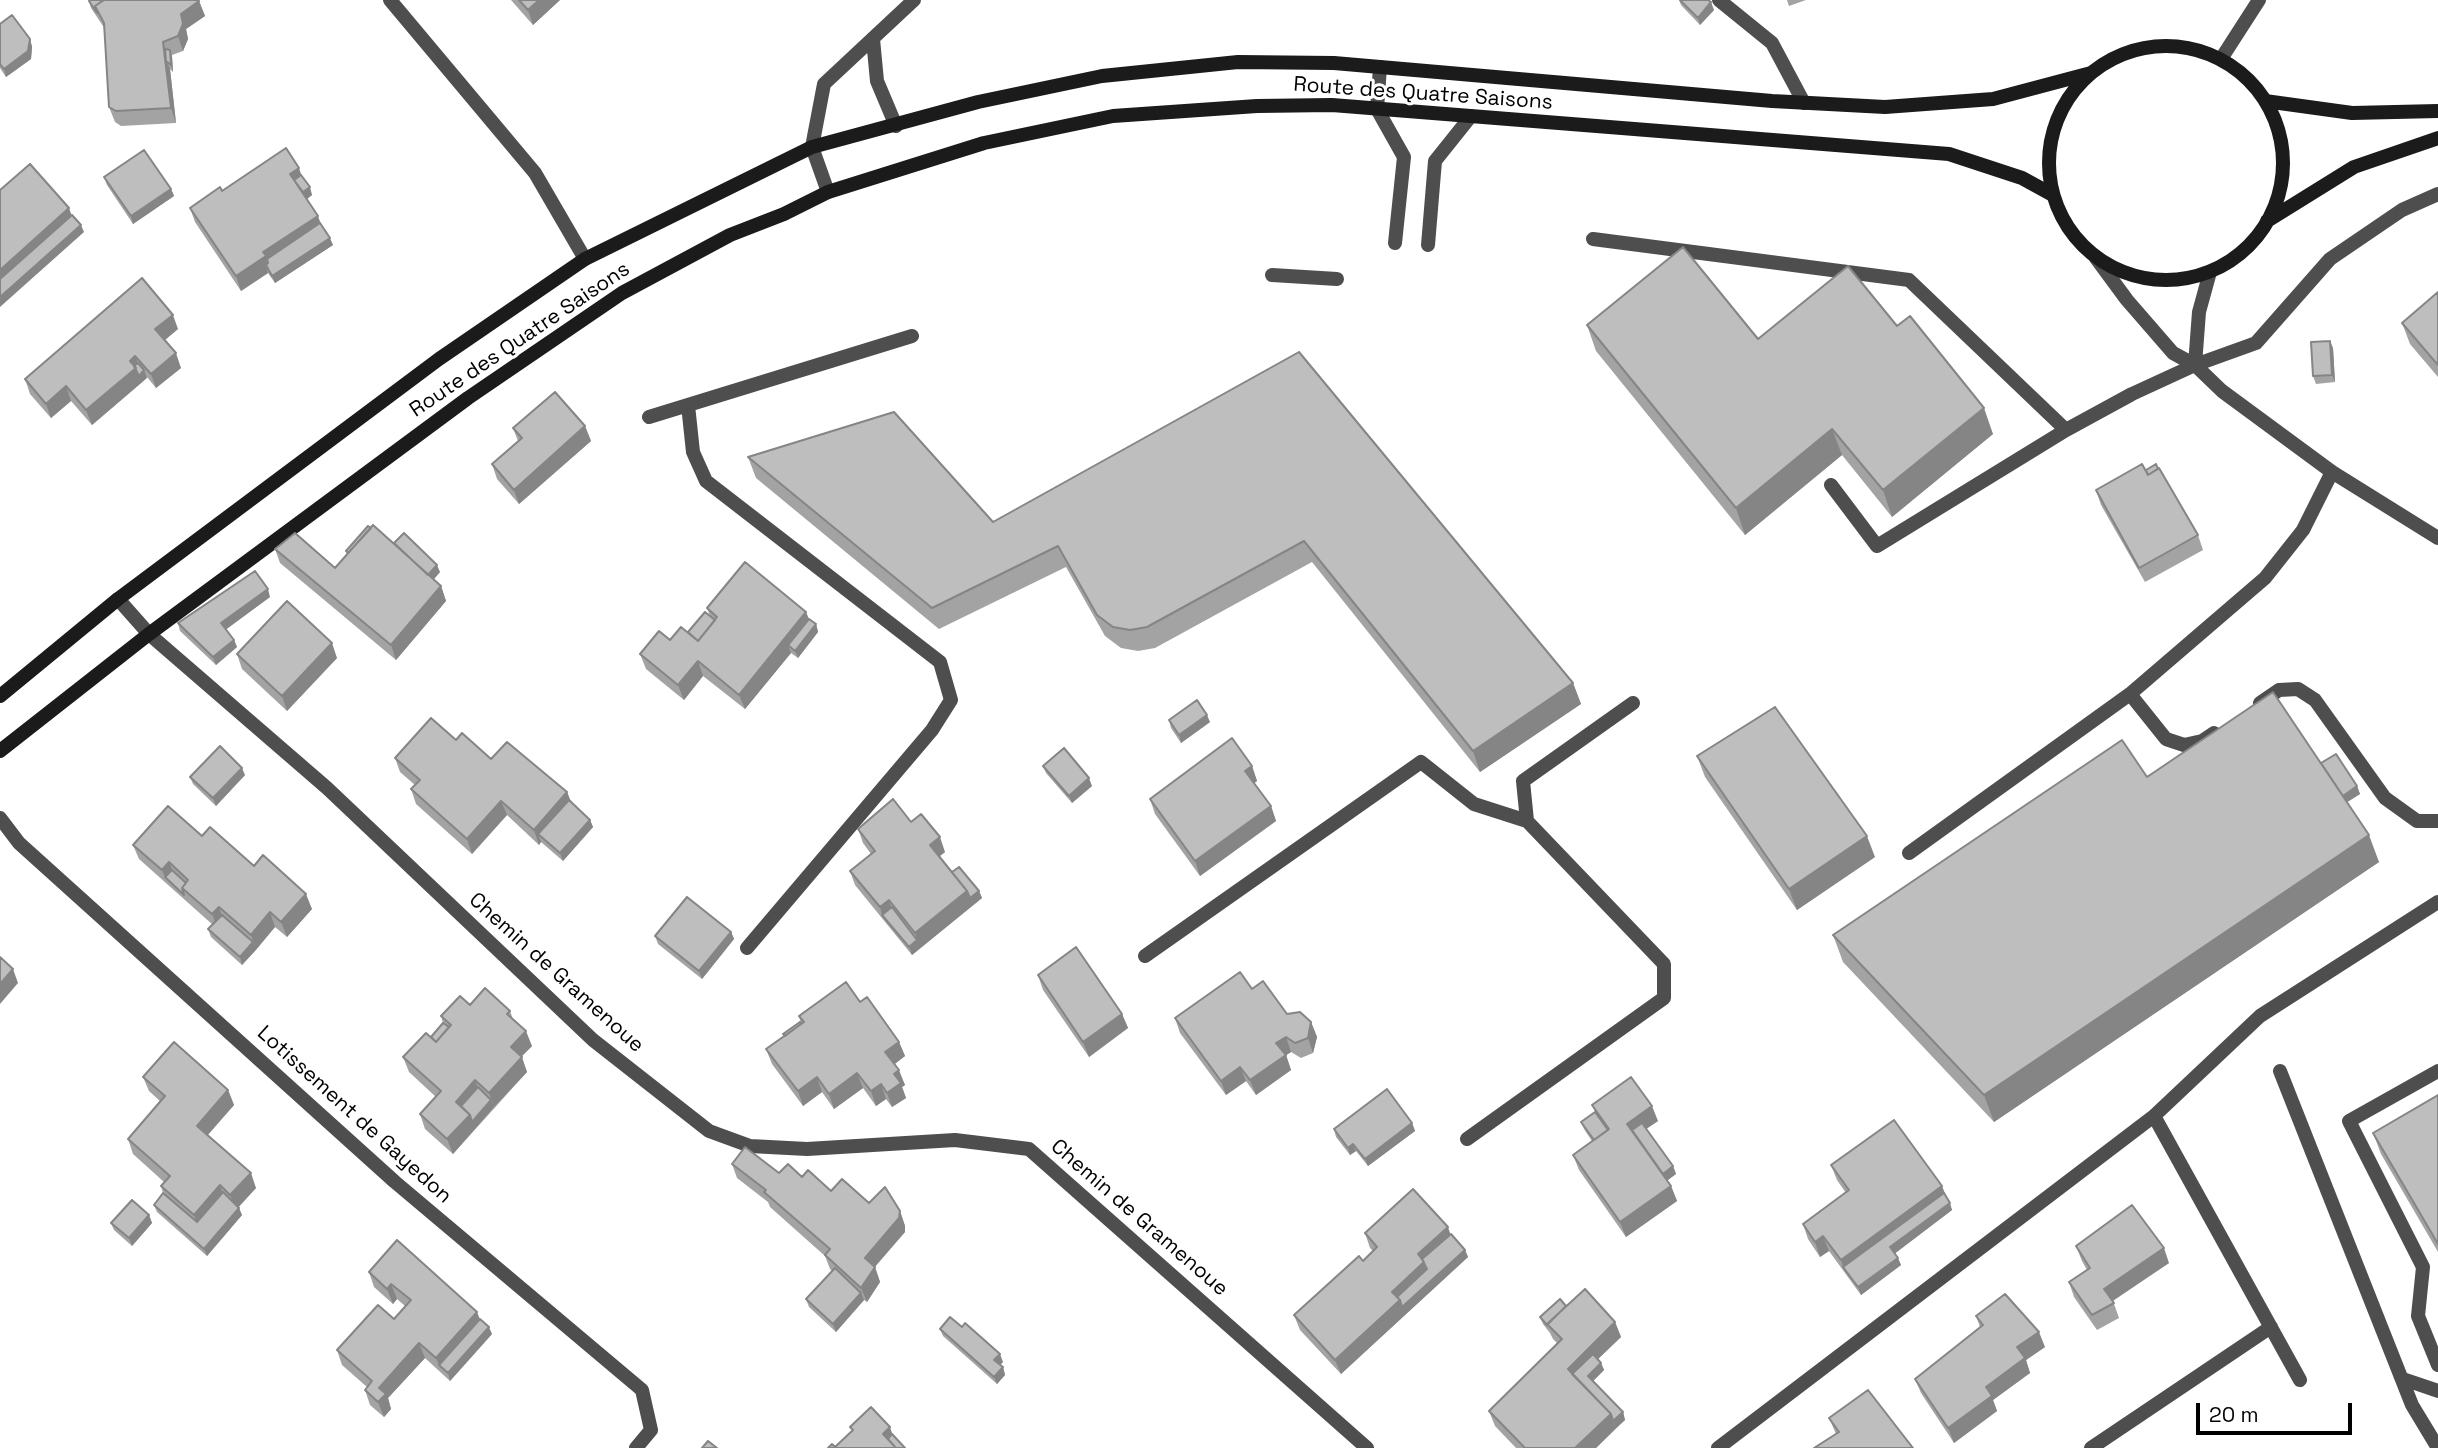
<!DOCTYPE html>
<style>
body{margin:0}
#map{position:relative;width:2438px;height:1448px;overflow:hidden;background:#fff;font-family:"Space Grotesk",sans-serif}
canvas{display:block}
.scale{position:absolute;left:2196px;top:1403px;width:156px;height:32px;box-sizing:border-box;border:4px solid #000;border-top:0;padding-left:9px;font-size:21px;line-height:24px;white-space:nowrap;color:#000;-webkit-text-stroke:5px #fff;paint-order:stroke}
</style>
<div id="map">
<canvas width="2438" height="1448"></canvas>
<div class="scale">20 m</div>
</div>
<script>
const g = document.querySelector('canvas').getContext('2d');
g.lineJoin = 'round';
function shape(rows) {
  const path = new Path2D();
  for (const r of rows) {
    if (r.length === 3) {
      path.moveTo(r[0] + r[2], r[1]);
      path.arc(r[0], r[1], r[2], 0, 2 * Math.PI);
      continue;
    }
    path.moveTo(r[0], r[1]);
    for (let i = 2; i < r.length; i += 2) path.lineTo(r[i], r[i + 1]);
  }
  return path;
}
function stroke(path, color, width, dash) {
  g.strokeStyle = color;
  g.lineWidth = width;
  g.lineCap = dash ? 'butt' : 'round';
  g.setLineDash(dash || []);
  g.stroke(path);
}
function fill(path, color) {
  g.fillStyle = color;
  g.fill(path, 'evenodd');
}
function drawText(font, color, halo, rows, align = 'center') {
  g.font = font + ' "Space Grotesk",sans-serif';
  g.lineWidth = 6;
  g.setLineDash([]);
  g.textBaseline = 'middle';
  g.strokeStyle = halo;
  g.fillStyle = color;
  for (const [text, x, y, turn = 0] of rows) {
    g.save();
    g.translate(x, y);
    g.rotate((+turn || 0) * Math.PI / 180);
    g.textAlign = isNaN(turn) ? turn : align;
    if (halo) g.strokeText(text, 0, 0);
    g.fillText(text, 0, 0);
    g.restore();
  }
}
const service = shape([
 [390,0,535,173,585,259],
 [1380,67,1377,109,1404,157,1395,243],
 [1593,239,1909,280,2066,430],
 [1428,245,1435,161,1471,116],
 [1272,275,1337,279],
 [688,405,693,452,706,481,940,662,951,700,932,730,747,948],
 [649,417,912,336],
 [1831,485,1877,546,2066,430,2132,394,2195,365],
 [2130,694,2166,739,2184,745,2202,741,2214,733],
 [2260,703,2279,690,2298,689,2315,700,2385,798,2417,821,2438,821],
 [1909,853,2130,694,2265,578,2303,530,2332,472],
 [1145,956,1421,762,1474,804,1527,821],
 [2280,1071,2412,1405,2438,1448],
 [2438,1071,2349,1121,2423,1267,2418,1316,2438,1365],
 [2154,1116,2300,1380],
 [1467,1139,1664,998,1664,964,1527,821,1523,781,1633,703],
 [2403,1379,2438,1391],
 [1718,1448,2154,1116,2260,1016,2438,902],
 [2091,1448,2271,1327]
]);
const minor = shape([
 [1719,0,1772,43,1804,103],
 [873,39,877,81,896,126],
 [2221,59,2259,0],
 [828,192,812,147,824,84,914,0],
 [2096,258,2127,300,2173,353,2195,365,2222,391,2332,472,2438,538],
 [2195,365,2256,343,2330,259,2402,210,2438,194],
 [2195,365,2199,312,2210,272],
 [118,599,149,634,327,788,593,1040,709,1131,750,1146,807,1149,955,1140,1029,1149,1367,1448],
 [0,818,19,843,395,1182,642,1390,651,1430,636,1448]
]);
const secondary = shape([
 [2166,163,117],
 [2265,101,2352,113,2438,111],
 [2267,221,2354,167,2438,138],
 [0,696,118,599,439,359,585,259,812,147,978,102,1102,76,1238,62,1334,63,1772,101,1885,107,1993,99,2091,73],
 [0,751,149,634,468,398,622,293,730,235,784,214,828,192,984,143,1113,116,1257,106,1332,105,1949,154,2022,178,2053,195]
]);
const wall = shape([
 [511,0,560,0,533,25],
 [1679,0,1708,0,1714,10,1700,25,1681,5],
 [1787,0,1806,0,1789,6],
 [89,1,199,1,205,16,186,29,188,39,183,51,172,55,173,72,170,69,176,123,121,126,115,122,109,107,105,29,91,8],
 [0,24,30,39,32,47,31,59,6,77,0,68],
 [301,175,312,195,307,199,333,245,275,283,268,273,241,291,195,222,190,208,222,191],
 [104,177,171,189,174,196,133,224,107,185],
 [2438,292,2438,377,2410,344,2402,323],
 [1587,325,1758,339,1897,326,1993,434,1892,517,1842,455,1745,535,1596,351],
 [178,329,165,340,181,368,156,388,147,377,141,383,92,425,71,401,51,418,30,394,25,379],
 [2333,348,2335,382,2316,384,2313,376],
 [1299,352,1573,683,1581,704,1480,772,1312,562,1155,648,1138,651,1121,648,1105,636,1066,567,939,629,756,478,748,457,993,522],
 [585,426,591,441,519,504,497,479,492,464,518,441,513,428],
 [2146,470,2198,535,2203,550,2145,582,2101,505,2096,490],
 [394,543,440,572,434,579,441,586,446,601,396,660,280,563,275,549,335,568,347,554,346,551],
 [270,597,226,629,234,640,237,647,216,665,180,631,178,623],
 [707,608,809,619,816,624,818,632,798,658,791,653,745,709,703,676,684,700,646,669,640,654,688,632,710,616],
 [237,654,337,658,287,711,242,669],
 [1169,720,1210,722,1181,743,1171,728],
 [456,740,491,759,567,792,571,802,590,820,593,827,563,861,541,842,539,845,507,815,472,854,416,804,411,789,415,785,400,772,395,758],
 [1697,756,1875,857,1797,910,1705,777],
 [2321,763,2357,786,2360,794,2347,802,2379,862,1994,1122,1843,962,1833,935,2147,777],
 [1043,766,1092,786,1072,803,1046,773],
 [1252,766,1257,781,1254,783,1271,806,1276,821,1200,876,1155,814,1150,799],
 [245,775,216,806,193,784,190,777],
 [911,822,945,852,940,856,952,872,979,891,982,898,912,955,855,885,850,871,871,854,863,843,858,829],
 [202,836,254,866,312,909,287,937,275,927,242,965,211,937,208,929,213,925,139,859,133,845],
 [731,932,734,939,702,979,658,944,655,936],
 [1038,975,1122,1014,1128,1028,1089,1057,1043,990],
 [1252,989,1287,1014,1311,1022,1317,1037,1313,1053,1301,1058,1291,1052,1286,1055,1291,1070,1256,1095,1246,1081,1226,1095,1180,1033,1175,1018],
 [860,1002,899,1042,905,1056,894,1064,905,1085,902,1087,906,1098,892,1107,886,1099,876,1106,863,1088,834,1109,822,1092,803,1106,772,1064,766,1049,784,1036,783,1034,801,1024,799,1016],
 [470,1005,510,1011,513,1019,532,1046,521,1057,527,1072,453,1154,425,1129,420,1114,436,1097,409,1072,403,1057,431,1037,443,1023,441,1016],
 [143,1077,228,1090,234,1105,208,1135,256,1188,238,1207,242,1215,207,1256,157,1212,154,1205,163,1193,161,1186,164,1182,133,1154,128,1139,160,1101,149,1091],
 [2438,1095,2438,1252,2381,1154,2373,1133],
 [1592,1105,1658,1121,1646,1129,1673,1166,1676,1174,1667,1180,1671,1186,1677,1201,1626,1237,1579,1170,1573,1155,1592,1141,1584,1129,1581,1122,1595,1112],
 [1412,1123,1415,1131,1368,1166,1356,1151,1350,1155,1336,1137,1334,1129],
 [732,1164,802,1177,831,1191,869,1203,900,1211,905,1226,905,1232,875,1267,880,1282,867,1302,864,1300,836,1332,809,1307,806,1299,832,1271,830,1269,825,1256,770,1207,768,1202,737,1178],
 [1831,1165,1942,1186,1952,1210,1895,1253,1901,1265,1861,1295,1829,1251,1820,1257,1808,1239,1803,1224,1846,1193,1837,1180],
 [149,1215,152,1223,132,1246,114,1230,111,1223],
 [1365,1233,1451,1234,1465,1250,1468,1257,1341,1374,1300,1330,1294,1315,1363,1261,1373,1251,1370,1248],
 [2076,1246,2169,1263,2113,1301,2119,1318,2097,1330,2074,1297,2069,1282,2087,1270,2082,1261],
 [369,1272,480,1319,492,1334,450,1381,425,1358,388,1398,391,1409,384,1417,370,1405,365,1390,367,1387,342,1365,337,1350,394,1319,405,1306,397,1299,393,1304,374,1287],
 [1566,1306,1615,1322,1621,1337,1598,1359,1601,1363,1604,1370,1593,1381,1623,1412,1625,1420,1596,1448,1516,1448,1495,1426,1489,1411,1557,1343,1553,1339,1550,1333,1543,1324,1540,1317],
 [1976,1316,2045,1347,2026,1360,2030,1373,1993,1400,1997,1411,1954,1443,1921,1393,1915,1379,1980,1327],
 [940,1329,1003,1362,1000,1365,1003,1367,1005,1375,997,1384,943,1336],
 [1829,1418,1913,1448,1836,1434]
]);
const shadedWall = shape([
 [539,0,560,0,533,25,528,10],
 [199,1,205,16,186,29,188,39,183,51,178,36,181,14],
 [1711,2,1714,10,1700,25,1698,18],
 [30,39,32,47,31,59,6,77,4,69],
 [163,42,168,57,166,61,170,69,176,123,171,108],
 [170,50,172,57,173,72,171,65],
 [299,168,304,183,297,187,290,174],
 [310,187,312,195,304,201,301,193],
 [171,189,174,196,133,224,131,216],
 [69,208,74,222,0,289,0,270],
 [318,216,323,230,266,265,268,273,241,291,236,276,263,252],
 [81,225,84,232,0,307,0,297],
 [330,238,333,245,275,283,272,276],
 [173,315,178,329,160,344,155,329],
 [2330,341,2333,348,2335,382,2332,375],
 [176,353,181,368,156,388,151,374],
 [135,356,141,370,144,370,147,378,92,425,86,410],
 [66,386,71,401,51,418,46,404],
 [1984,408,1993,434,1892,517,1883,490],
 [585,426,591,441,519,504,514,490],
 [1832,429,1842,455,1745,535,1736,508],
 [437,565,440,572,428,586,425,578],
 [441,586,446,601,396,660,391,645],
 [268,589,270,597,224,631,221,623],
 [806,612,812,626,788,645,791,653,745,709,739,695],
 [816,624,818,632,798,658,795,651],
 [234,640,237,647,216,665,213,657],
 [332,643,337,658,287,711,282,696],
 [698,661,703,676,684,700,678,685],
 [1573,683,1581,704,1480,772,1473,751],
 [1207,715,1210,722,1181,743,1179,735],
 [1252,766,1257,781,1251,786,1245,771],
 [242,768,245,775,216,806,213,798],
 [1089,778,1092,786,1072,803,1069,796],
 [2357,786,2360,794,2341,806,2339,798],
 [567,792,573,807,538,834,541,842,539,845,534,830],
 [501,801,507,815,472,854,467,839],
 [1271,806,1276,821,1200,876,1195,861],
 [590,820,593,827,563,861,560,853],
 [2369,835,2379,862,1994,1122,1984,1095],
 [1867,836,1875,857,1797,910,1789,889],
 [940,837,945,852,936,859,930,845],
 [169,862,175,877,165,877,162,870],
 [967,891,979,891,982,898,912,955,909,947,917,940,915,933],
 [306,894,312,909,287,937,281,922],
 [889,900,894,915,882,915,880,907],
 [219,907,224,922,218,929,212,914],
 [270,912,275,927,256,950,251,935],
 [731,932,734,939,702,979,699,971],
 [253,942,256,950,242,965,240,957],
 [13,969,18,983,0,1004,0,984],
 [1122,1014,1128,1028,1089,1057,1083,1042],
 [1311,1022,1317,1037,1313,1053,1308,1038],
 [526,1031,532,1046,516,1062,511,1047],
 [1286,1037,1291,1052,1282,1058,1276,1043],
 [899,1042,905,1056,891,1067,885,1052],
 [1286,1055,1291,1070,1256,1095,1250,1080],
 [522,1057,527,1072,494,1107,489,1093],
 [1240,1067,1246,1081,1226,1095,1221,1081],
 [899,1070,905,1085,902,1087,906,1098,892,1107,887,1093,894,1074],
 [857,1073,863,1088,834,1109,829,1094],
 [817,1077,822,1092,803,1106,798,1091],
 [475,1080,481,1095,464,1114,456,1102],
 [881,1084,886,1099,876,1106,871,1091],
 [228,1090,234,1105,203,1140,197,1126],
 [491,1100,494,1107,453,1154,447,1139,470,1115],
 [1652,1106,1658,1121,1634,1137,1627,1124],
 [1412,1123,1415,1131,1368,1166,1365,1159],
 [1353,1144,1356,1151,1350,1155,1348,1148],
 [1673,1166,1676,1174,1664,1183,1662,1175],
 [251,1173,256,1188,236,1210,230,1195],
 [220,1185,225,1200,199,1230,194,1215],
 [1671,1186,1677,1201,1626,1237,1620,1222],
 [1942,1186,1947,1201,1843,1267,1841,1260],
 [1950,1203,1952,1210,1893,1255,1890,1247],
 [239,1208,242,1215,207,1256,204,1249],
 [900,1211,905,1226,905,1232,870,1272,865,1258],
 [149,1215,152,1223,132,1246,129,1238],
 [1448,1227,1453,1242,1465,1250,1468,1257,1341,1374,1335,1360,1392,1292,1418,1254],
 [1823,1236,1829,1251,1820,1257,1815,1242],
 [2164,1248,2169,1263,2109,1303,2104,1289],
 [1898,1258,1901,1265,1861,1295,1858,1287],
 [875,1267,880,1282,867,1302,861,1288],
 [391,1284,397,1299,393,1304,387,1289],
 [861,1293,864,1300,836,1332,833,1324],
 [477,1312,483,1327,439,1365,436,1358],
 [1615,1322,1621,1337,1575,1381,1568,1369],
 [489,1327,492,1334,450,1381,448,1373],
 [2039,1332,2045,1347,2026,1360,2030,1373,1993,1400,1997,1411,1954,1443,1948,1428,1986,1387,2017,1347],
 [419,1343,425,1358,388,1398,391,1409,384,1417,378,1402,379,1388],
 [1000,1354,1003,1362,997,1368,994,1360],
 [1601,1363,1604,1370,1590,1384,1588,1376],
 [1003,1367,1005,1375,997,1384,994,1377],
 [1623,1412,1625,1420,1616,1428,1613,1421],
 [1611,1414,1616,1428,1596,1448,1575,1448],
 [890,1427,895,1442,886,1441,883,1434]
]);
const building = shape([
 [90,0,104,0,95,6,97,13,89,1,90,0],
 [104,0,198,0,199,1,181,14,183,24,178,36,163,42,171,108,116,111,109,107,104,23,95,6,104,0],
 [519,0,539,0,528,10,519,0],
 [1680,0,1708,0,1711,2,1698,18,1680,0],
 [12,15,30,39,28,51,4,69,0,64,0,24,12,15],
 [165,49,170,50,171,65,166,61,165,49],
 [286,148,299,168,290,174,318,216,263,252,266,256,236,276,190,208,220,187,222,191,286,148],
 [144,150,171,189,131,216,104,177,144,150],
 [30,164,69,208,0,270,0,190,30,164],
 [301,175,310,187,303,192,294,180,301,175],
 [72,215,81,225,0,297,0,279,72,215],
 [320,223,330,238,272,276,266,265,268,263,267,259,320,223],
 [1683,247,1758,339,1848,266,1897,326,1910,316,1984,408,1883,490,1832,429,1736,508,1587,325,1683,247],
 [142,278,173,315,155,329,176,353,151,374,135,356,130,361,136,368,86,410,66,386,46,404,25,379,142,278],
 [2438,292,2438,365,2402,323,2438,292],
 [2330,341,2332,375,2313,376,2311,342,2330,341],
 [1299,352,1573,683,1473,751,1304,541,1147,627,1130,630,1113,627,1097,615,1058,546,932,608,748,457,894,412,993,522,1299,352],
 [138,363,144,370,139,376,134,366,138,363],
 [555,392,585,426,514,490,492,464,522,438,513,428,555,392],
 [2142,464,2148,475,2159,468,2198,535,2139,568,2096,490,2142,464],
 [2156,464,2158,469,2148,475,2146,470,2156,464],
 [373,525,441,586,391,645,275,549,295,533,335,568,373,525],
 [368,526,371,528,348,553,346,551,368,526],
 [404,533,437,565,428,575,394,543,404,533],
 [745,562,806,612,739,695,698,661,678,685,640,654,659,631,670,640,681,627,698,641,717,617,707,608,745,562],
 [255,571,268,589,221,623,234,640,213,657,178,623,255,571],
 [287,601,332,643,282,696,237,654,287,601],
 [705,612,715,620,698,641,688,632,705,612],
 [809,619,816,624,795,651,788,645,809,619],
 [2273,692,2369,835,1984,1095,1833,935,2122,740,2147,777,2273,692],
 [1197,700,1207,715,1179,735,1169,720,1197,700],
 [1775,707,1867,836,1789,889,1697,756,1775,707],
 [431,718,456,740,462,733,491,759,507,742,567,792,534,830,501,801,467,839,411,789,420,780,395,758,431,718],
 [1232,738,1252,766,1245,771,1271,806,1195,861,1150,799,1232,738],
 [220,746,242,768,213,798,190,777,220,746],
 [1064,748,1089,778,1069,796,1043,766,1064,748],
 [2336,754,2357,786,2343,796,2321,763,2336,754],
 [893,799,911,822,921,814,940,837,930,845,967,891,915,933,889,900,880,907,850,871,875,851,858,829,893,799],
 [569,800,590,820,560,853,538,834,569,800],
 [168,806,202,836,210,827,254,866,263,855,306,894,281,922,270,912,251,935,219,907,212,914,182,888,188,880,169,862,162,870,133,845,168,806],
 [959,867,979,891,970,898,967,891,952,872,959,867],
 [172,870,186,883,182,888,184,895,165,877,172,870],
 [687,897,731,932,699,971,655,936,687,897],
 [892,907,917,940,909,947,882,915,892,907],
 [222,915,253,942,240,957,208,929,222,915],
 [1076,947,1122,1014,1083,1042,1038,975,1076,947],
 [0,957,13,969,0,984,0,957],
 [1240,972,1252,989,1263,981,1287,1014,1300,1012,1311,1022,1308,1038,1295,1043,1286,1037,1276,1043,1286,1055,1250,1080,1240,1067,1221,1081,1175,1018,1240,972],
 [846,982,860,1002,867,997,899,1042,885,1052,899,1070,894,1074,901,1083,887,1093,881,1084,871,1091,857,1073,829,1094,817,1077,798,1091,766,1049,804,1022,799,1016,846,982],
 [485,988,510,1011,507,1014,526,1031,511,1047,522,1057,489,1093,475,1080,456,1102,470,1115,447,1139,420,1114,441,1091,403,1057,426,1033,436,1042,451,1025,441,1016,460,996,470,1005,485,988],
 [800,1022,801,1024,785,1036,783,1034,800,1022],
 [443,1023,449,1027,436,1042,431,1037,443,1023],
 [174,1042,228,1090,197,1126,251,1173,230,1195,220,1185,194,1215,161,1186,170,1176,128,1139,165,1096,143,1077,174,1042],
 [1631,1077,1652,1106,1627,1124,1671,1186,1620,1222,1573,1155,1609,1129,1592,1105,1631,1077],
 [478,1087,491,1100,472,1122,470,1115,461,1106,478,1087],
 [1387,1089,1412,1123,1365,1159,1353,1144,1348,1148,1334,1129,1387,1089],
 [2438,1095,2438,1244,2373,1133,2438,1095],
 [1595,1112,1608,1130,1594,1140,1581,1122,1595,1112],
 [1894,1120,1942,1186,1841,1260,1823,1236,1815,1242,1803,1224,1849,1190,1831,1165,1894,1120],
 [1642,1123,1673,1166,1663,1174,1632,1130,1642,1123],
 [745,1147,779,1173,788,1164,802,1177,808,1170,831,1191,842,1179,869,1203,885,1187,900,1211,899,1218,865,1258,875,1267,861,1288,825,1255,830,1249,764,1192,766,1190,732,1164,745,1147],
 [1413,1189,1448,1227,1418,1254,1424,1262,1392,1292,1400,1300,1335,1360,1294,1315,1359,1256,1363,1261,1377,1247,1365,1233,1413,1189],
 [223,1192,239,1208,204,1249,154,1205,163,1193,197,1222,223,1192],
 [1944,1193,1950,1203,1890,1247,1898,1258,1858,1287,1843,1267,1944,1193],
 [132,1200,149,1215,129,1238,111,1223,132,1200],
 [2132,1205,2164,1248,2104,1289,2114,1303,2092,1315,2069,1282,2090,1268,2076,1246,2132,1205],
 [1451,1234,1465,1250,1402,1307,1400,1300,1397,1297,1427,1269,1422,1259,1451,1234],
 [397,1240,477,1312,436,1358,419,1343,379,1388,386,1394,378,1402,365,1390,372,1381,337,1350,378,1305,394,1319,411,1300,391,1284,387,1289,369,1272,397,1240],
 [835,1268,861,1293,833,1324,806,1299,835,1268],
 [1585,1289,1615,1322,1568,1369,1611,1414,1575,1448,1525,1448,1489,1411,1562,1339,1547,1324,1585,1289],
 [2005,1294,2039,1332,2017,1347,2025,1358,1986,1387,1992,1396,1948,1428,1915,1379,1983,1325,1976,1316,2005,1294],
 [1560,1299,1566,1306,1547,1325,1540,1317,1560,1299],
 [950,1317,962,1327,965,1323,1000,1354,994,1360,1003,1367,994,1377,940,1329,950,1317],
 [480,1319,489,1327,448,1373,439,1365,480,1319],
 [1593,1354,1601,1363,1588,1376,1623,1412,1613,1421,1611,1414,1572,1374,1593,1354],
 [1868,1390,1913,1448,1814,1448,1839,1432,1829,1418,1868,1390],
 [871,1407,890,1427,883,1434,896,1448,828,1448,832,1444,835,1447,853,1430,850,1427,871,1407],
 [892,1434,905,1448,896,1448,888,1439,892,1434],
 [708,1441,717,1448,702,1448,708,1441]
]);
const streetNames = [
 ["Route des Quatre Saisons",1423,94,4],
 ["Route des Quatre Saisons",520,340,-34],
 ["Chemin de Gramenoue",556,973,42],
 ["Lotissement de Gayedon",354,1115,42],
 ["Chemin de Gramenoue",1139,1218,41]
];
stroke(service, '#4e4e4e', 14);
stroke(minor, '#4e4e4e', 14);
stroke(secondary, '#1b1b1b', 14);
fill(wall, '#a3a3a3');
fill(shadedWall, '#858585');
fill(building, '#bebebe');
stroke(building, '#858585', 2);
drawText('21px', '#000', '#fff', streetNames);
</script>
